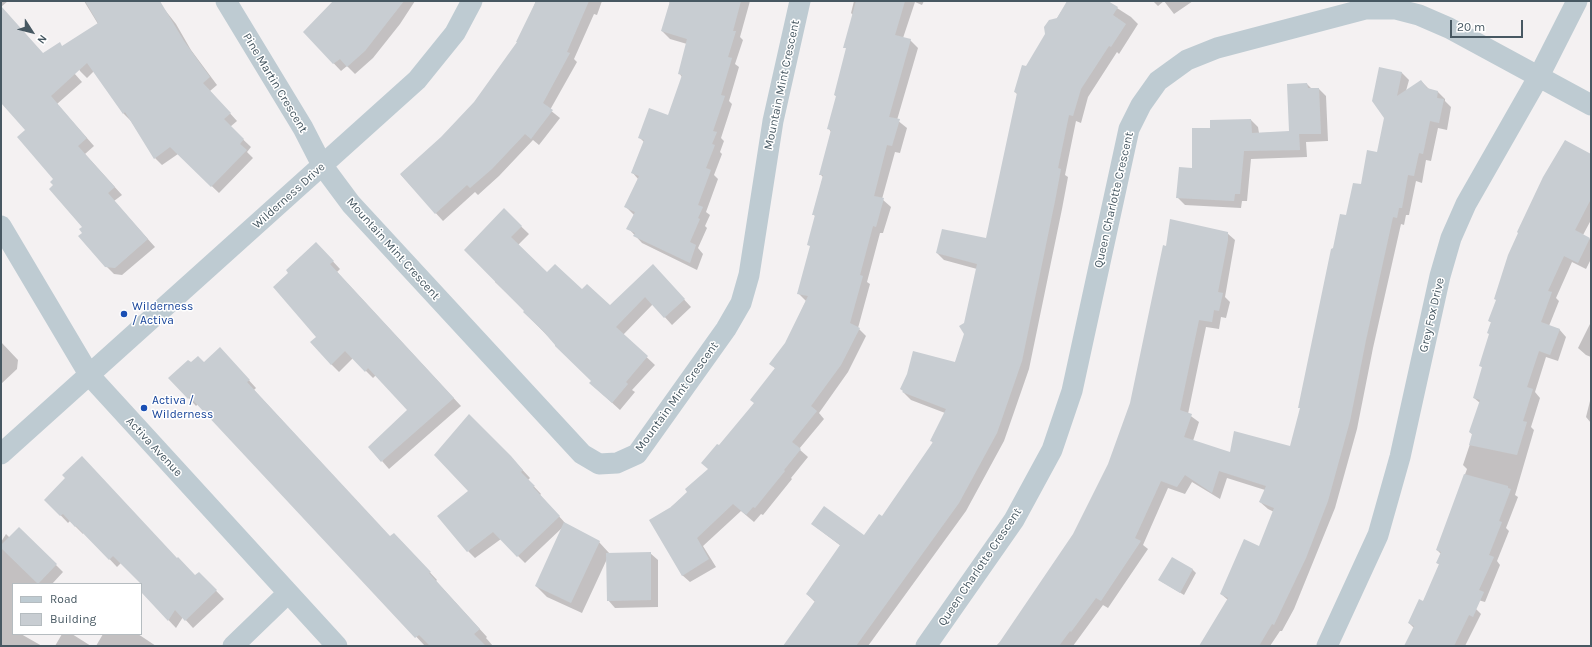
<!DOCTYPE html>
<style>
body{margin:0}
#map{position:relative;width:1592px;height:647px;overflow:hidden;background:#f4f1f2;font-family:Karla,sans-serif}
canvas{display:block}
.frame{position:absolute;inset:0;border:2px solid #475862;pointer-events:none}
.legend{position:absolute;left:12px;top:583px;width:130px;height:52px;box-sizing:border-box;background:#fff;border:1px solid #b5bcc0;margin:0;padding:5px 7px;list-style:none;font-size:12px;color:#475862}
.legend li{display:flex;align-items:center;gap:8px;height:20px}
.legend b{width:20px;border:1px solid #b5bcc0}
.north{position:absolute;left:12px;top:12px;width:40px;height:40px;-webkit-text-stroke:3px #fff;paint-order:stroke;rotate:126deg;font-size:11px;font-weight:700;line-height:16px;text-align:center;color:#475862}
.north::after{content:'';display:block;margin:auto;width:14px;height:18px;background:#475862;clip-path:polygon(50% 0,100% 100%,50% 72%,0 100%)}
.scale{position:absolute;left:1450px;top:20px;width:73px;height:18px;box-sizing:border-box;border:2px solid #475862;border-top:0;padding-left:5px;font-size:12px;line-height:14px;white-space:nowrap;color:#475862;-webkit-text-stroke:3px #fff;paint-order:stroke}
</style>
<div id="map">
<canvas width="1592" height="647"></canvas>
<div class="frame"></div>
<ul class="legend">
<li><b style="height:5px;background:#becbd2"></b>Road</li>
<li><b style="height:11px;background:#c8cdd2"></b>Building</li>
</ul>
<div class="north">N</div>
<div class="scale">20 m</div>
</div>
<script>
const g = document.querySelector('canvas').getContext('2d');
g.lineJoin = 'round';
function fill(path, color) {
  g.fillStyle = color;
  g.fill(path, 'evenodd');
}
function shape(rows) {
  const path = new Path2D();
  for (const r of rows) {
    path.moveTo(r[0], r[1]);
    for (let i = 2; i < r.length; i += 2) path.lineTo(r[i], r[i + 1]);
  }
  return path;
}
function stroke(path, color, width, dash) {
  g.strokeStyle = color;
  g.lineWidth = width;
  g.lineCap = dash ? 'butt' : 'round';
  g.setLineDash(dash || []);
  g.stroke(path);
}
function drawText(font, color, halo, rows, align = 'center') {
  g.font = font + ' Karla,sans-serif';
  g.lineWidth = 3;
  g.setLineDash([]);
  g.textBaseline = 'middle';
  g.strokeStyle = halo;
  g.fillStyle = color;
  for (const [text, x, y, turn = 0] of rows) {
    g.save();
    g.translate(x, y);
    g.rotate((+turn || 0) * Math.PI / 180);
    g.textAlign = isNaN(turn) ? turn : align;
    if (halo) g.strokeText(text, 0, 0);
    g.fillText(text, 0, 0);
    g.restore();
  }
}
const shadow = shape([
 [1,1,8,1,1,7],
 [84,1,158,1,176,24,191,50,217,85,210,91,237,121,230,127,251,147,247,152,253,158,219,193,178,154,162,165,155,158,131,121,124,114,94,71,87,78,80,71,67,44,98,24],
 [334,1,415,1,400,24,373,58,355,74,347,66,341,71,304,32],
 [536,1,602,1,597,15,594,14,574,59,577,62,550,110,560,118,539,145,533,140,499,176,478,195,475,192,443,221,401,175,442,138,475,103,518,43],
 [668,1,750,1,740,37,743,40,735,64,739,67,729,101,732,104,721,138,724,141,720,152,722,154,714,175,718,179,706,212,710,215,705,226,707,228,698,248,703,254,697,270,642,243,628,228,634,215,626,207,638,179,632,172,644,142,640,138,669,116,682,77,679,73,687,44,670,39,662,31,670,3],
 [854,1,924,1,922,5,915,2,903,38,910,40,918,48,897,120,907,128,900,153,895,152,882,199,891,207,883,233,880,233,867,282,870,284,858,328,866,336,848,372,819,413,824,419,799,449,808,457,791,478,792,479,763,515,761,514,754,522,741,511,703,546,716,567,690,582,682,575,671,507,689,492,709,470,719,447,755,403,776,369,770,364,786,343,806,301,798,293,811,247,816,217,813,214,823,177,820,174,831,132,829,129,837,97,835,95,847,50,845,47,853,15,851,13],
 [1068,1,1106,1,1131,17,1138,24,1119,54,1117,52,1088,97,1081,123,1076,121,1065,175,1068,177,1062,209,1029,369,1004,441,966,511,868,646,784,646,815,602,807,594,841,546,812,524,864,536,883,517,933,443,931,440,945,413,911,400,903,392,955,363,965,334,965,323,977,269,944,260,937,253,987,239,1018,95,1015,92,1026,67],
 [1153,1,1193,1,1174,14,1164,1,1158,6],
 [1,7,43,54,59,56,82,82,57,104,94,146,85,154,122,195,114,201,155,247,122,275,114,274,106,266,84,233,84,227,54,185,54,179,26,130,1,101],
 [1401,72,1409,80,1406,91,1421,81,1429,89,1438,92,1445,99,1445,101,1451,107,1447,130,1438,128,1431,161,1426,160,1422,183,1416,181,1409,215,1406,215,1404,225,1401,224,1373,348,1357,429,1335,508,1294,609,1282,631,1280,631,1270,646,1201,646,1228,600,1221,594,1260,547,1274,512,1268,509,1260,502,1265,490,1227,478,1220,499,1192,482,1185,494,1168,488,1143,545,1148,549,1108,608,1103,605,1073,646,996,646,1000,642,1001,642,1074,535,1227,233,1235,240,1225,297,1230,302,1226,318,1221,317,1219,329,1206,327,1188,414,1199,422,1193,441,1231,453,1291,447,1301,409,1299,407,1334,249,1378,153],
 [1307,84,1312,89,1319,89,1326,96,1328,141,1306,142,1307,157,1251,159,1247,201,1242,201,1241,208,1185,205,1177,197,1193,169,1211,129,1251,120,1258,127,1259,133,1290,132],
 [1591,156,1591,220,1583,235,1591,240,1591,259,1586,269,1572,262,1556,298,1559,301,1549,326,1559,329,1566,337,1558,361,1546,357,1535,392,1540,398,1531,427,1534,430,1515,495,1518,497,1506,528,1509,531,1497,561,1500,565,1485,602,1471,598,1473,606,1481,614,1465,646,1405,646,1414,628,1409,623,1423,602,1440,565,1437,563,1441,554,1437,550,1467,469,1463,465,1473,435,1470,432,1480,403,1474,398,1483,368,1480,365,1490,334,1492,323,1489,321],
 [504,210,529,234,518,245,547,274,582,290,610,307,660,273,691,307,672,325,653,304,623,335,655,365,632,390,635,392,620,410,598,390,592,381,524,312,525,311,495,282],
 [316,243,340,269,337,272,461,406,389,469,382,461,409,411,376,375,373,378,353,358,339,372,331,364,290,273],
 [1591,322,1591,357,1586,355,1578,348],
 [1,342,18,360,17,369,1,384],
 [227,356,256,388,254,390,390,537,401,541,437,580,436,581,487,637,486,638,493,646,425,646,198,404,196,406,170,378,191,364,204,364],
 [1591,397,1591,423,1586,417],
 [518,465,530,478,528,480,541,494,540,495,566,524,599,542,610,554,650,553,658,560,658,607,615,608,608,600,607,559,582,613,547,597,536,586,563,527,525,563,501,539,475,558,468,551],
 [46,500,177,559,195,577,199,573,224,599,193,628,183,617,176,628,141,591,144,586,121,563,117,567,84,532,83,534,70,521,68,523],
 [19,528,63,572,52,584,13,584,13,634,21,634,42,646,1,646,1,542,6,534,10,538],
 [1192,569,1196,573,1184,595,1159,580],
 [62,634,72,634,91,646,55,646],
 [103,634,138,634,156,646,96,646]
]);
const building = shape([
 [85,1,160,1,184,41,210,77,203,83,231,113,224,119,244,139,240,144,247,150,211,187,170,147,154,159,125,112,123,114,87,63,51,96,87,138,78,146,115,187,108,193,148,239,115,268,105,267,78,236,82,233,79,229,82,227,49,189,53,185,50,182,53,179,17,137,25,130,1,103,1,6,43,53,60,42,62,46,98,23],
 [333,1,404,1,365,51,347,67,340,59,333,64,303,32],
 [536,1,589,1,567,52,570,53,543,103,553,110,531,139,525,134,492,169,470,188,467,185,435,214,400,174,441,137,474,102,517,42,516,42],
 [670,1,741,1,733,31,736,31,728,57,732,58,721,95,725,96,713,131,717,132,712,144,715,145,706,168,711,170,698,205,703,207,698,218,700,219,690,242,696,245,690,263,633,236,635,233,626,229,635,212,624,207,639,176,631,173,644,140,638,138,649,108,668,115,682,75,678,74,687,39,661,31],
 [856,1,905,1,895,35,911,39,889,117,900,119,892,146,887,145,874,196,884,198,876,227,873,226,860,275,863,276,850,323,860,328,841,365,811,406,817,411,792,442,801,449,784,470,785,471,755,508,753,507,746,515,733,504,697,538,709,559,682,576,649,520,671,507,687,492,685,489,708,469,701,463,717,444,719,445,754,403,750,400,775,368,769,364,785,343,808,296,797,294,810,246,807,245,815,215,812,215,823,175,819,175,831,130,827,129,836,96,834,95,846,48,843,48],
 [1067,1,1108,1,1118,7,1113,15,1126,24,1111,47,1109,46,1081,89,1073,116,1069,115,1058,168,1061,169,1055,201,1022,361,997,433,959,503,856,646,783,646,815,601,806,594,840,545,811,524,824,506,864,535,879,514,882,516,933,442,930,441,946,409,902,392,903,391,900,389,907,374,913,351,955,362,964,334,959,326,964,323,977,264,936,253,942,229,986,238,1017,93,1014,92,1022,65,1026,66,1045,34,1044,27,1049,20,1057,18],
 [1379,67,1402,72,1397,96,1421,80,1427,88,1438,91,1437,98,1444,99,1439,123,1430,121,1423,154,1419,153,1414,176,1408,175,1402,208,1399,208,1397,218,1393,217,1366,340,1350,421,1328,501,1306,558,1274,625,1272,624,1259,646,1199,646,1228,598,1220,594,1244,539,1259,546,1274,508,1259,502,1266,486,1219,471,1212,493,1185,475,1177,487,1161,481,1135,538,1141,541,1101,601,1096,598,1071,632,1070,631,1059,646,997,646,1073,534,1108,464,1130,403,1163,245,1166,246,1170,219,1228,232,1228,240,1218,292,1223,293,1219,311,1214,310,1212,322,1199,320,1192,353,1180,410,1192,414,1184,437,1230,452,1234,431,1290,446,1300,408,1298,408,1331,249,1333,248,1340,214,1346,215,1353,183,1361,184,1367,150,1377,152,1384,118,1372,101],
 [1307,83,1308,88,1319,88,1321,134,1299,134,1300,150,1244,151,1240,194,1235,194,1234,201,1176,198,1179,167,1192,168,1192,128,1210,128,1210,120,1251,119,1252,133,1289,131,1287,84],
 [1565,140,1591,154,1591,199,1575,230,1590,238,1578,263,1564,256,1548,291,1552,292,1541,322,1560,329,1550,355,1539,351,1527,387,1533,389,1523,421,1527,422,1517,455,1469,445,1472,434,1469,432,1480,400,1473,398,1482,367,1479,366,1489,334,1487,333,1491,322,1488,321,1496,300,1494,299,1508,255,1518,233,1517,232,1543,177],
 [504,208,522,226,511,237,547,272,555,264,582,289,587,284,610,305,653,264,685,299,664,318,645,297,616,327,648,356,626,382,628,384,612,403,589,383,591,381,555,346,555,345,543,331,523,312,524,311,464,250],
 [316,242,334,261,330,264,454,398,381,462,368,447,407,410,368,368,365,372,345,351,331,365,310,342,316,337,273,287,288,273,286,270],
 [220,347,250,380,247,382,390,536,394,533,431,572,429,573,480,629,474,634,486,646,430,646,419,635,415,638,190,397,188,399,168,378,188,360,191,362,198,356,204,362],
 [469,414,511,456,523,470,521,472,535,486,533,487,560,516,517,557,493,532,467,552,437,516,468,491,434,455],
 [82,456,177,558,178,557,195,575,199,572,217,590,185,621,175,610,168,621,141,592,141,584,113,556,109,560,76,526,75,527,63,514,60,516,44,500,65,478,62,475],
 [1464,474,1508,486,1508,488,1511,489,1499,521,1502,522,1489,555,1494,557,1479,590,1484,592,1473,617,1469,615,1454,646,1404,646,1414,626,1408,623,1419,599,1423,601,1439,564,1436,563,1441,552,1436,550],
 [564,522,600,541,571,603,535,586],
 [19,527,57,564,38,584,1,548,1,545],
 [651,552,651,600,607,601,606,553],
 [1172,557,1193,569,1180,593,1158,580]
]);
const minor = shape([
 [226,1,303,128,322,165,351,204,582,454,599,464,617,463,637,454,726,329,741,303,749,275,773,121,800,1],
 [1,226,90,376,337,646],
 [1,454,417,80,455,33,472,1],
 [233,646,288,593],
 [926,646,1014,520,1052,450,1072,391,1129,129,1141,105,1158,81,1187,60,1217,48,1365,9,1396,9,1419,15,1449,28,1591,105],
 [1327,646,1378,535,1400,457,1440,276,1451,238,1466,204,1539,76,1577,1]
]);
const markers = [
 [124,314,4,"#1a4fb4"],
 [144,408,4,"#1a4fb4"]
];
const streetNames = [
 ["Pine Martin Crescent",275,83,59],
 ["Mountain Mint Crescent",782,85,-78],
 ["Wilderness Drive",289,196,-42],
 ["Queen Charlotte Crescent",1114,200,-77],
 ["Mountain Mint Crescent",393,249,48],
 ["Grey Fox Drive",1432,315,-77],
 ["Mountain Mint Crescent",677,397,-54],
 ["Activa Avenue",154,447,47],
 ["Queen Charlotte Crescent",980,567,-56]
];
const transitNames = [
 ["Wilderness",132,307],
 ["/ Activa",132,321],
 ["Activa /",152,401],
 ["Wilderness",152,415]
];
fill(shadow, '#0003');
fill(building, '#c8cdd2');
stroke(minor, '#becbd2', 21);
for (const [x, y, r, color] of markers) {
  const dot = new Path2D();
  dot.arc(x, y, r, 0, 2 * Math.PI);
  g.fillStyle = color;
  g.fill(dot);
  stroke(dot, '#fff', 1.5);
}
drawText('12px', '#475862', '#fff', streetNames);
drawText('12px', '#164399', '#fff', transitNames, 'left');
</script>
